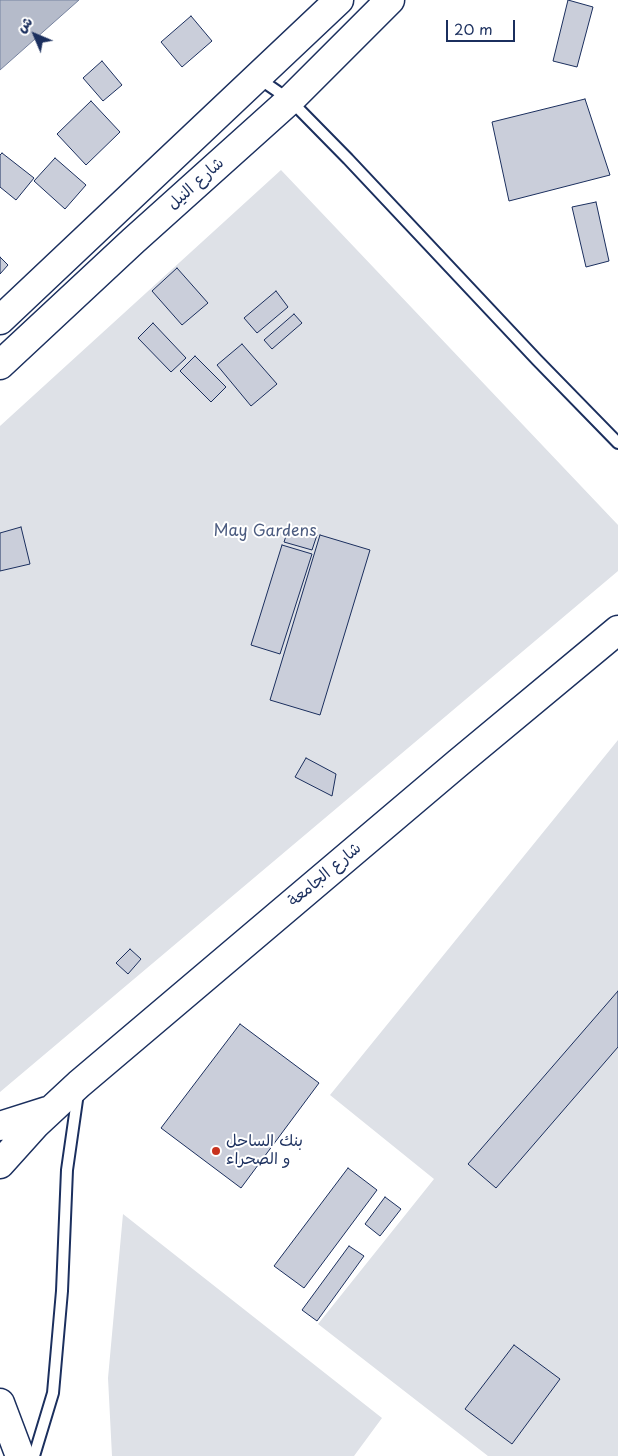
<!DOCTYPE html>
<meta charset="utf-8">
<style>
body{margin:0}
#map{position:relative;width:618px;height:1456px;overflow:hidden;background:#fff;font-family:"Playpen Sans","Playpen Sans Arabic",sans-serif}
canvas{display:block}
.north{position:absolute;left:10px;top:10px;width:50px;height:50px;-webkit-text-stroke:4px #fff;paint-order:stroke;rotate:315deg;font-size:14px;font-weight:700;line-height:20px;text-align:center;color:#1b2f5e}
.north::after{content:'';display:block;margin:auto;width:18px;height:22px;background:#1b2f5e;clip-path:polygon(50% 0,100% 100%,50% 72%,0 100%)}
.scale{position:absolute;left:446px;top:20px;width:69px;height:22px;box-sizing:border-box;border:2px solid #1b2f5e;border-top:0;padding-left:6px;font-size:15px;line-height:18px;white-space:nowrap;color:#1b2f5e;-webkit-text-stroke:4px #fff;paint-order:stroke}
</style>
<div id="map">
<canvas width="618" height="1456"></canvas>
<div class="north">ش</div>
<div class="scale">20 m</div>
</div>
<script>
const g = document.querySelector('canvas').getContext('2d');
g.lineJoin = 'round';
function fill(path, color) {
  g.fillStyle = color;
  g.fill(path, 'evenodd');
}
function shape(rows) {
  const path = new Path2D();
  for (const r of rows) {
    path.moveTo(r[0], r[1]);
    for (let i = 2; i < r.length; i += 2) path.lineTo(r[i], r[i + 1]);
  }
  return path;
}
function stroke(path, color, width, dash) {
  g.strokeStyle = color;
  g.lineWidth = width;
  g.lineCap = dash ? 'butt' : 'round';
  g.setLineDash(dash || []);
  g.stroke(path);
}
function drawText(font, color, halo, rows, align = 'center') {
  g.font = font + ' "Playpen Sans","Playpen Sans Arabic",sans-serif';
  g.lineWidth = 4;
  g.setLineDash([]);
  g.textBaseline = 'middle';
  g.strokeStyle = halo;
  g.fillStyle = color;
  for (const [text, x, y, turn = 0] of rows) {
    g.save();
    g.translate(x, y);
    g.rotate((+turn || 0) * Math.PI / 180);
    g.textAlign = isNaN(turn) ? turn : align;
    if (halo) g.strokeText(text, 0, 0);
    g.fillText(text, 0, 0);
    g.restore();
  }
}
const green = shape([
 [281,170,618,525,618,571,0,1092,0,426],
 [618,740,618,1456,488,1456,318,1324,434,1179,330,1095],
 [123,1214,382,1418,354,1456,112,1456,108,1378]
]);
const water = shape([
 [0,0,79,0,0,70,0,0]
]);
const building = shape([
 [568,0,593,7,577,67,553,61,568,0],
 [191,16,212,41,182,67,161,42,191,16],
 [102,61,122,85,103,101,83,78,102,61],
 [585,99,610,175,509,201,492,122,585,99],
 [91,101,120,132,86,165,57,134,91,101],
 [2,153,34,178,16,200,0,187,0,155,2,153],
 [55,158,86,185,65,209,34,181,55,158],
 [596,202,609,261,586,267,572,207,596,202],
 [0,257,8,265,0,274,0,257],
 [177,268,208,303,182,325,152,291,177,268],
 [276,291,288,307,257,333,244,318,276,291],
 [294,314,302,323,272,349,264,340,294,314],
 [153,323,186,358,171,372,138,338,153,323],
 [242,344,277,384,251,406,217,365,242,344],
 [195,356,226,387,211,402,180,371,195,356],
 [21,527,30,564,0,571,0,533,21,527],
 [289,527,317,535,312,550,284,542,289,527],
 [320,535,370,550,320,715,270,700,320,535],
 [282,545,312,554,280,654,251,645,282,545],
 [306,758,336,774,332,796,295,777,306,758],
 [130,949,141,959,128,974,116,963,130,949],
 [618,991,618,1047,496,1188,468,1164,618,991],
 [240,1024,319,1083,241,1188,161,1128,240,1024],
 [348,1168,377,1190,304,1288,274,1266,348,1168],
 [385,1197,401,1209,380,1236,365,1224,385,1197],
 [349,1246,364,1256,317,1321,302,1310,349,1246],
 [514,1345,560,1379,512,1444,465,1409,514,1345]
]);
const lane = shape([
 [258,78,290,100,348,159,537,360,618,443],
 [34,1456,53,1393,62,1291,67,1170,78,1093]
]);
const secondary = shape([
 [0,1126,47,1111],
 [0,1164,36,1124,79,1084,458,763,618,630],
 [0,1403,20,1456]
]);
const primary = shape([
 [0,320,339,0],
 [0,365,133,241,290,100,390,0]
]);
const markers = [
 [216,1151,5,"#c8321e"]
];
const streetNames = [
 ["شارع النيل",196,184,-42],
 ["شارع الجامعة",325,875,-40]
];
const parkNames = [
 ["May Gardens",265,532]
];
const poiNames = [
 ["بنك الساحل",226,1142],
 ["و الصحراء",226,1160]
];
fill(green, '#dee1e7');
fill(water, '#b5bbca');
stroke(water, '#77839f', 1);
fill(building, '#caceda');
stroke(building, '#1b2f5e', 1);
stroke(lane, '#1b2f5e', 14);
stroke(secondary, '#1b2f5e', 31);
stroke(primary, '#1b2f5e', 31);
stroke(lane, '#fff', 10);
stroke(secondary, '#fff', 28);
stroke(primary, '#fff', 28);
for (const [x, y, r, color] of markers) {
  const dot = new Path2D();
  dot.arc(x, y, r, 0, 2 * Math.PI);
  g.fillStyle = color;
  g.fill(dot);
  stroke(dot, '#fff', 2);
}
drawText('16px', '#1b2f5e', '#fff', streetNames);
drawText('16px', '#4c5c80', '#fff', parkNames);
drawText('16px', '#1b2f5e', '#fff', poiNames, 'left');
</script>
